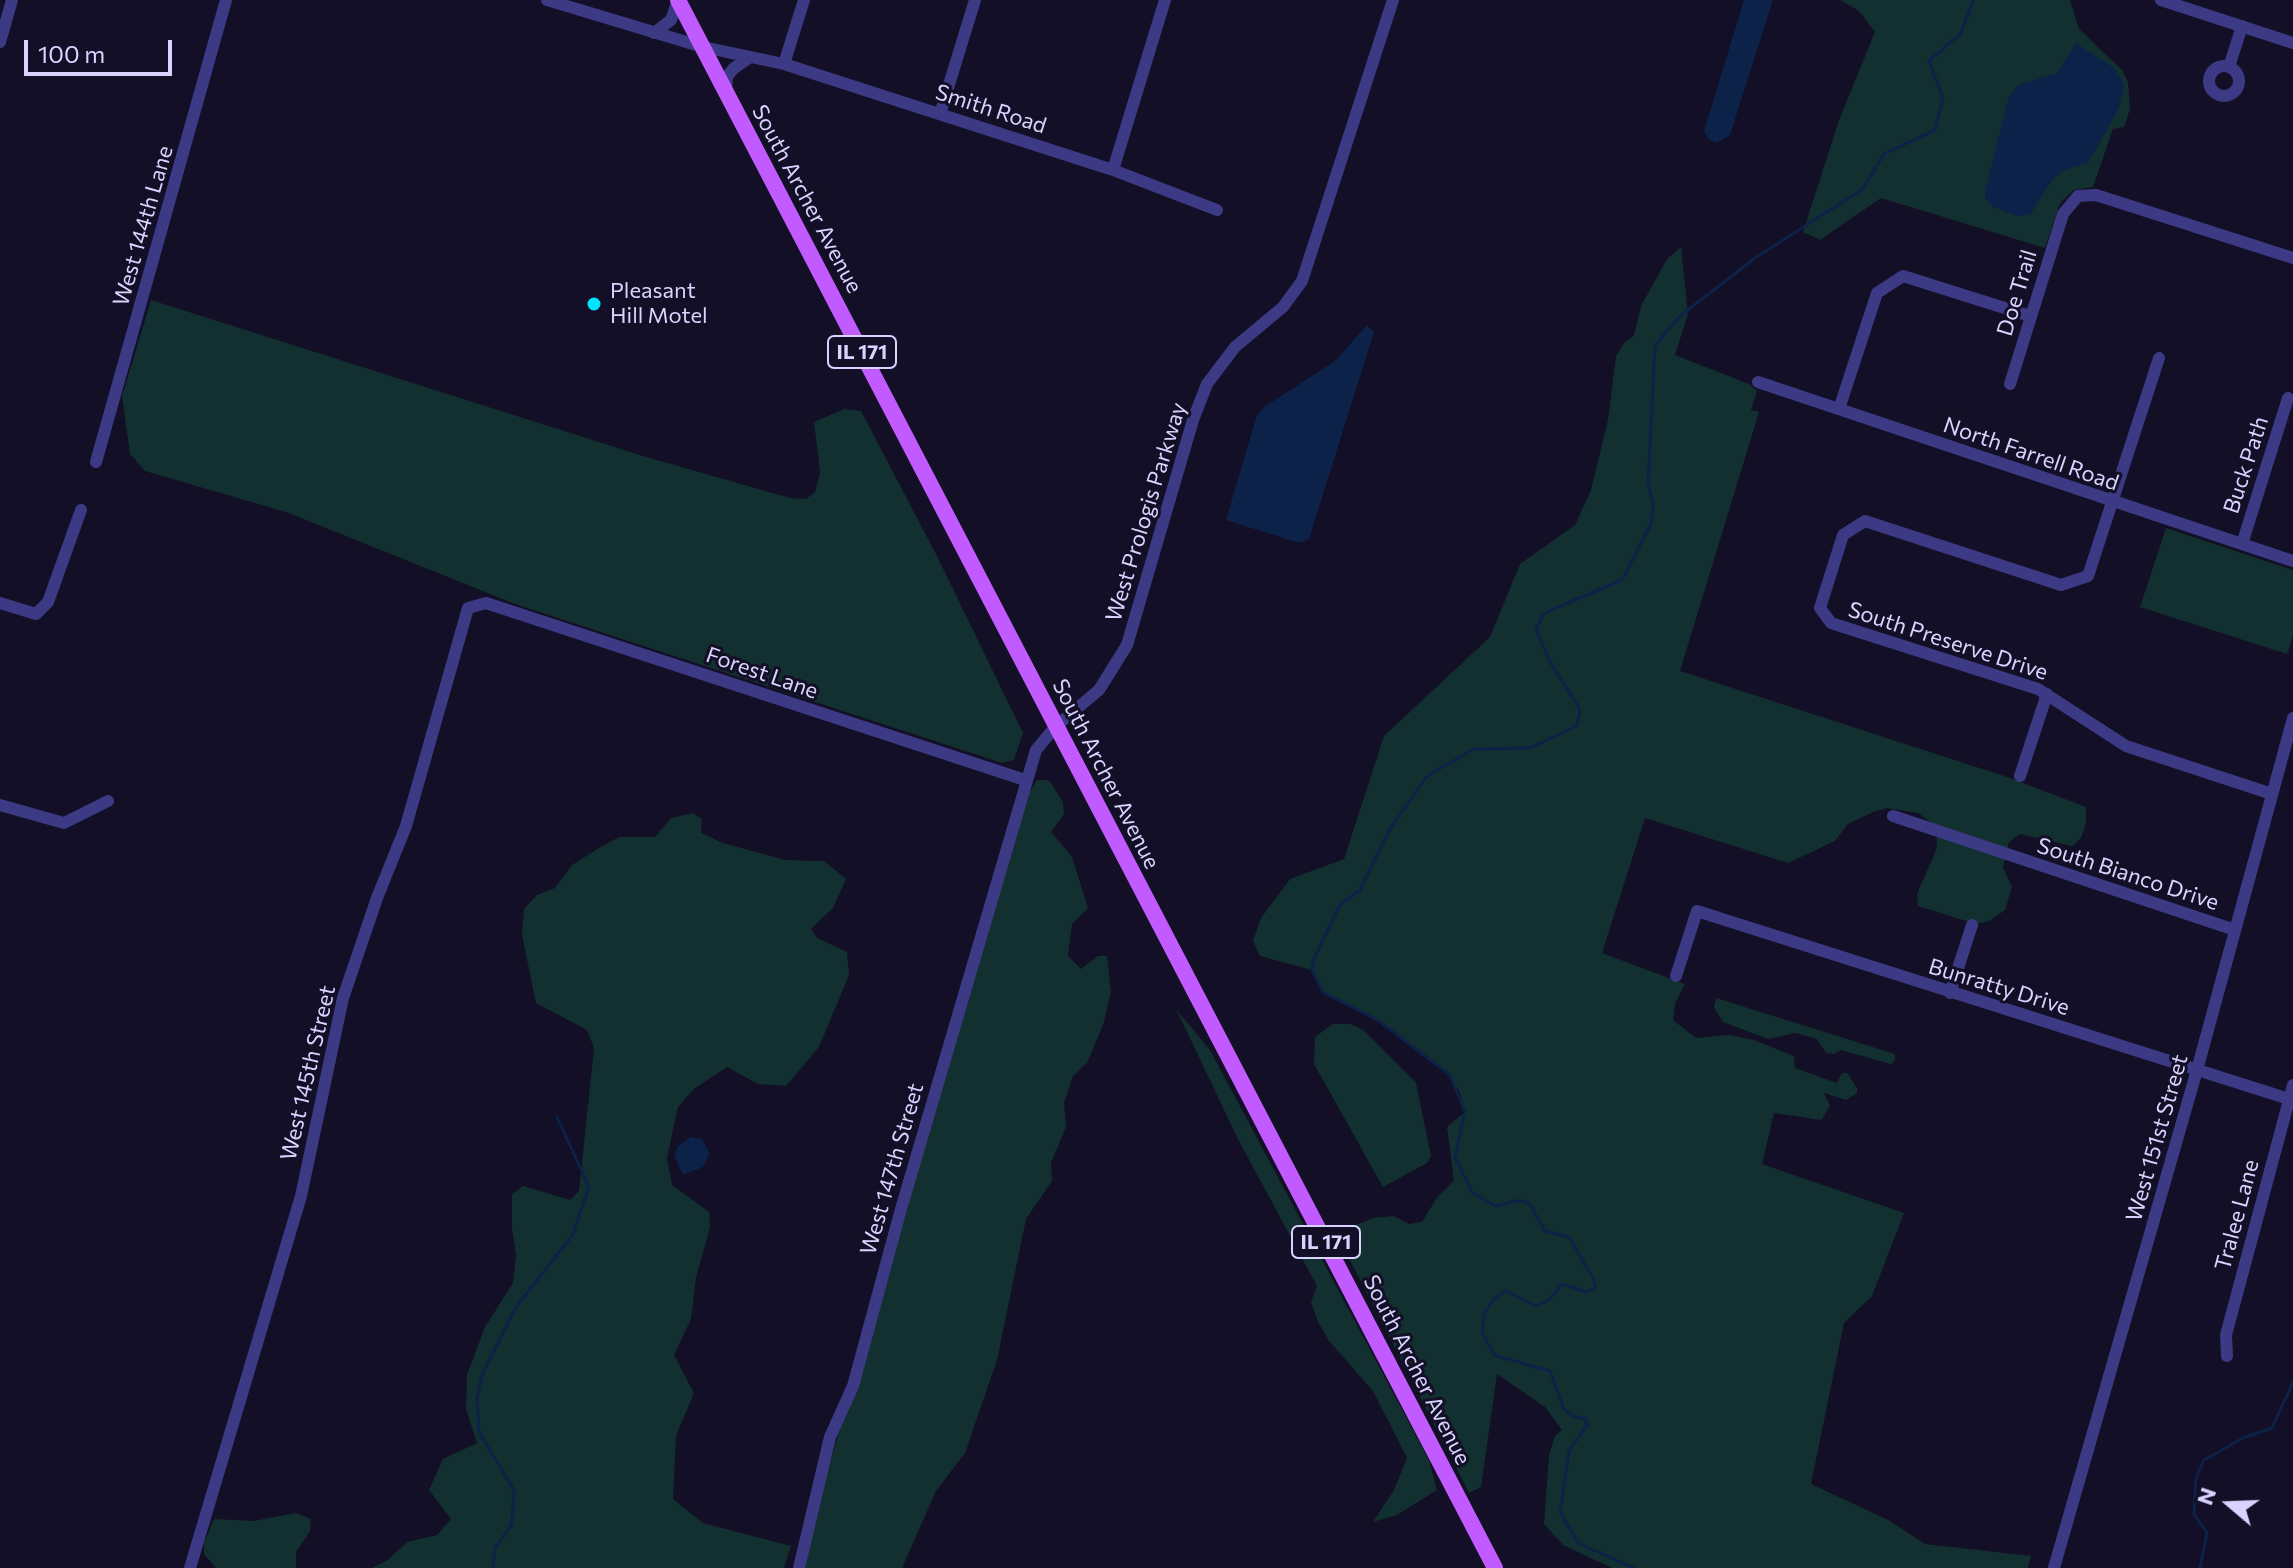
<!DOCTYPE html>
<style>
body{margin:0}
#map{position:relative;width:2293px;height:1568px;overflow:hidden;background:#130f26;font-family:Commissioner,sans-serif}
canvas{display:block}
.north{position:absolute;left:2189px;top:1464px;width:80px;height:80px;-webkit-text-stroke:6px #130f26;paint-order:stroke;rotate:289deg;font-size:22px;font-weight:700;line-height:32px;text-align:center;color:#d9d4ff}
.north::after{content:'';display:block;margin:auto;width:28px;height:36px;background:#d9d4ff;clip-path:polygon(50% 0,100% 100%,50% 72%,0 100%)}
.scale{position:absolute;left:24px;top:40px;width:148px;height:36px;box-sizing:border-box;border:4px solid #d9d4ff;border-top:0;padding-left:10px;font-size:24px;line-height:28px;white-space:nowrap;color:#d9d4ff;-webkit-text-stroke:6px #130f26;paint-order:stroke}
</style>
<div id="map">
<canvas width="2293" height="1568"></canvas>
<div class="north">N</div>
<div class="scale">100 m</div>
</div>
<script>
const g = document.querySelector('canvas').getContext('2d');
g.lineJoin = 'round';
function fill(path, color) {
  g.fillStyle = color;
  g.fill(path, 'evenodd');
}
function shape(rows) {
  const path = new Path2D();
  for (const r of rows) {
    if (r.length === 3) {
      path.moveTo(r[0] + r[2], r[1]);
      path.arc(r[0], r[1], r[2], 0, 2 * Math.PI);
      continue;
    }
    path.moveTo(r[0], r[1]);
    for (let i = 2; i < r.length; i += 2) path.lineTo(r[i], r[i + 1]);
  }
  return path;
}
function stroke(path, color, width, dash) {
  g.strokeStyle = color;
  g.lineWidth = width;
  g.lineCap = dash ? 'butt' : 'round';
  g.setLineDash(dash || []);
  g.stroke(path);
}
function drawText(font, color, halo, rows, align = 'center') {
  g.font = font + ' Commissioner,sans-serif';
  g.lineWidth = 6;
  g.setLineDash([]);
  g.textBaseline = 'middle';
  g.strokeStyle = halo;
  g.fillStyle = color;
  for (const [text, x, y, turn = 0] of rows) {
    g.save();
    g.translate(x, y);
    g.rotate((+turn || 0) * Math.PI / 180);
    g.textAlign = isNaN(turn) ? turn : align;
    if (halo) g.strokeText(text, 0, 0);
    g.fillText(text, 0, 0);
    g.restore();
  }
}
const green = shape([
 [1840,0,2070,0,2079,29,2122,70,2128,82,2130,109,2124,127,2113,129,2093,187,2074,190,2060,203,2045,248,1881,198,1820,240,1803,232,1839,120,1875,32,1859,11],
 [1681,247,1688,314,1675,355,1749,384,1757,391,1751,410,1759,412,1680,671,2007,777,2086,807,2086,823,2081,838,2072,846,2020,834,2009,842,2003,867,2012,887,2005,910,1989,921,1976,924,1918,906,1917,894,1937,848,1936,826,1918,813,1887,808,1873,812,1848,824,1835,841,1788,863,1645,818,1602,953,1685,984,1675,1004,1673,1020,1696,1038,1729,1035,1754,1040,1794,1056,1795,1068,1837,1083,1842,1073,1847,1073,1857,1088,1857,1093,1846,1100,1824,1093,1830,1105,1822,1120,1774,1113,1762,1164,1904,1213,1872,1296,1844,1323,1811,1484,1888,1520,1925,1544,2031,1556,2028,1568,1612,1568,1563,1545,1544,1524,1549,1455,1555,1436,1562,1430,1545,1407,1497,1374,1481,1487,1469,1493,1338,1237,1351,1227,1374,1218,1394,1216,1409,1224,1422,1222,1438,1196,1454,1181,1447,1127,1465,1112,1459,1090,1438,1064,1379,1021,1323,992,1312,970,1260,956,1253,941,1261,918,1290,879,1344,859,1384,736,1490,637,1520,564,1575,525,1591,490,1608,420,1616,356,1624,343,1634,335,1641,306,1667,259],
 [151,300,643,456,790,498,806,499,815,492,820,472,814,422,844,409,861,411,937,556,1023,733,1014,760,1002,763,515,604,286,512,145,471,130,454,122,396],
 [2166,528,2293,570,2293,636,2287,654,2140,607],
 [1037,780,1049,780,1063,802,1064,814,1051,832,1072,857,1088,908,1072,924,1068,956,1081,969,1098,956,1107,956,1111,992,1103,1025,1087,1063,1073,1076,1064,1103,1066,1127,1051,1163,1052,1181,1026,1219,997,1360,965,1453,936,1491,902,1568,799,1568,1024,801],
 [693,813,702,819,701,833,723,843,785,860,824,861,846,879,833,908,811,929,817,938,847,952,849,975,819,1047,786,1086,758,1084,727,1067,694,1089,678,1107,667,1158,672,1185,709,1212,710,1227,696,1278,691,1319,674,1355,694,1393,676,1436,673,1499,703,1523,791,1546,784,1568,335,1568,372,1568,388,1560,407,1542,437,1535,451,1519,429,1490,443,1459,477,1443,466,1409,467,1375,485,1327,513,1283,516,1255,512,1228,512,1194,523,1186,570,1200,579,1191,594,1048,587,1030,536,1003,522,935,524,909,537,895,555,888,572,865,599,848,619,837,655,837,671,818],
 [1716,998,1895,1054,1895,1060,1891,1064,1841,1050,1833,1054,1826,1053,1817,1039,1795,1033,1768,1039,1723,1022,1714,1008],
 [1176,1009,1210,1050,1429,1460,1437,1490,1397,1515,1373,1522,1394,1490,1407,1458,1373,1391,1329,1341,1318,1322,1311,1302,1317,1286,1238,1139],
 [1333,1024,1351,1024,1363,1030,1416,1083,1431,1156,1427,1163,1383,1187,1314,1064,1315,1037],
 [295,1513,311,1519,310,1531,296,1552,296,1568,216,1568,204,1554,204,1543,214,1519,254,1521]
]);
const water = shape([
 [1744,0,1773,0,1730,135,1717,143,1708,139,1704,131],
 [2076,43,2114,68,2121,78,2124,87,2119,108,2088,163,2064,170,2053,179,2030,215,2017,216,1993,207,1985,198,1985,191,2008,99,2018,85,2057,73],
 [1367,325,1374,332,1309,539,1299,543,1226,520,1256,418,1264,407,1335,361],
 [691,1137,702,1139,710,1153,703,1167,683,1175,674,1155,678,1146]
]);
const stream = shape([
 [493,1568,495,1548,512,1524,514,1490,479,1432,477,1399,482,1375,516,1307,572,1236,589,1187,557,1117],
 [1634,1568,1578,1543,1560,1512,1569,1451,1587,1425,1585,1419,1573,1416,1564,1409,1550,1371,1494,1355,1482,1332,1485,1312,1493,1300,1506,1291,1536,1306,1549,1300,1562,1284,1586,1292,1596,1287,1593,1278,1569,1237,1545,1231,1529,1203,1520,1200,1495,1206,1472,1192,1455,1157,1465,1112,1450,1075,1379,1021,1323,992,1312,970,1313,961,1340,905,1360,890,1390,829,1427,776,1474,749,1530,748,1576,726,1580,713,1578,706,1550,662,1536,629,1543,615,1551,610,1622,580,1651,524,1653,503,1648,483,1655,345,1680,316,1755,258,1863,189,1884,154,1935,130,1943,98,1929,61,1961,33,1973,0],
 [2200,1568,2207,1533,2194,1514,2196,1478,2204,1460,2243,1438,2272,1428,2293,1382]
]);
const minor = shape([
 [547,0,703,47,784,64,1113,170,1217,210],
 [2161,0,2293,43],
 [654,33,671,20,678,0],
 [0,42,12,0],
 [784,64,804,0],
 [2224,81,15],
 [2229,67,2242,26],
 [726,92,727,77,733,69,750,57],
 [940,114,975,0],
 [1113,170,1165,0],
 [2159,358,2088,576,2061,585,1865,521,1843,535,1820,608,1831,623,2038,689,2126,746,2272,794],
 [1758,382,2293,561],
 [2010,384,2063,214,2078,196,2096,195,2293,258],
 [1839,409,1877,293,1903,276,2030,316],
 [96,462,226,0],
 [2242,544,2288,398],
 [0,603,36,614,48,602,81,510],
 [2020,776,2047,694],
 [0,805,64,823,108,801],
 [1893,816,2235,930],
 [1676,976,1697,911,2289,1099],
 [1950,993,1972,925],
 [2227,1356,2226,1335,2293,1085],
 [190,1568,301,1196,343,998,377,898,406,826,468,608,486,603,1025,780],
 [799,1568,830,1437,853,1386,901,1209,1036,750,1056,726,1099,690,1127,645,1193,420,1207,384,1235,347,1283,307,1302,281,1393,0],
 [2054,1568,2197,1070,2293,718]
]);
const major = shape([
 [678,0,1495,1568]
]);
const markers = [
 [594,304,8,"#00e5ff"]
];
const shields = [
 [862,352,68],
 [1326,1242,68]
];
const shieldNames = [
 ["IL 171",862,352],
 ["IL 171",1326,1242]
];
const streetNames = [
 ["Smith Road",991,109,18],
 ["South Archer Avenue",807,199,62],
 ["West 144th Lane",143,226,-74],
 ["Doe Trail",2017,293,-73],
 ["North Farrell Road",2031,454,19],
 ["Buck Path",2246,465,-72],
 ["West Prologis Parkway",1146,512,-73],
 ["South Preserve Drive",1948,641,18],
 ["Forest Lane",762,673,19],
 ["South Archer Avenue",1106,774,63],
 ["South Bianco Drive",2128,874,18],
 ["Bunratty Drive",1999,987,17],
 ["West 145th Street",308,1073,-77],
 ["West 151st Street",2157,1138,-74],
 ["West 147th Street",892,1169,-74],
 ["Tralee Lane",2237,1215,-75],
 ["South Archer Avenue",1417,1370,63]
];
const poiNames = [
 ["Pleasant",610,291],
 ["Hill Motel",610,316]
];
fill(green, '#12302f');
fill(water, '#0c2248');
stroke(stream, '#0c2248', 3);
stroke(minor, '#3d3a85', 12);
stroke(major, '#c25bff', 16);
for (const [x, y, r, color] of markers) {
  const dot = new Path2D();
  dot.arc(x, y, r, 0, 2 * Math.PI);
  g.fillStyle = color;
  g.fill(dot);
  stroke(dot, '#130f26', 3);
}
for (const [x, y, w] of shields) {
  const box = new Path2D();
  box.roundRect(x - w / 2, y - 16, w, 32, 6);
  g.fillStyle = '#130f26';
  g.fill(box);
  stroke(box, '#d9d4ff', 2);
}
drawText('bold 20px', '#d9d4ff', null, shieldNames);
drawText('22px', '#d9d4ff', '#130f26', streetNames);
drawText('22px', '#d9d4ff', '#130f26', poiNames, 'left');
</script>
